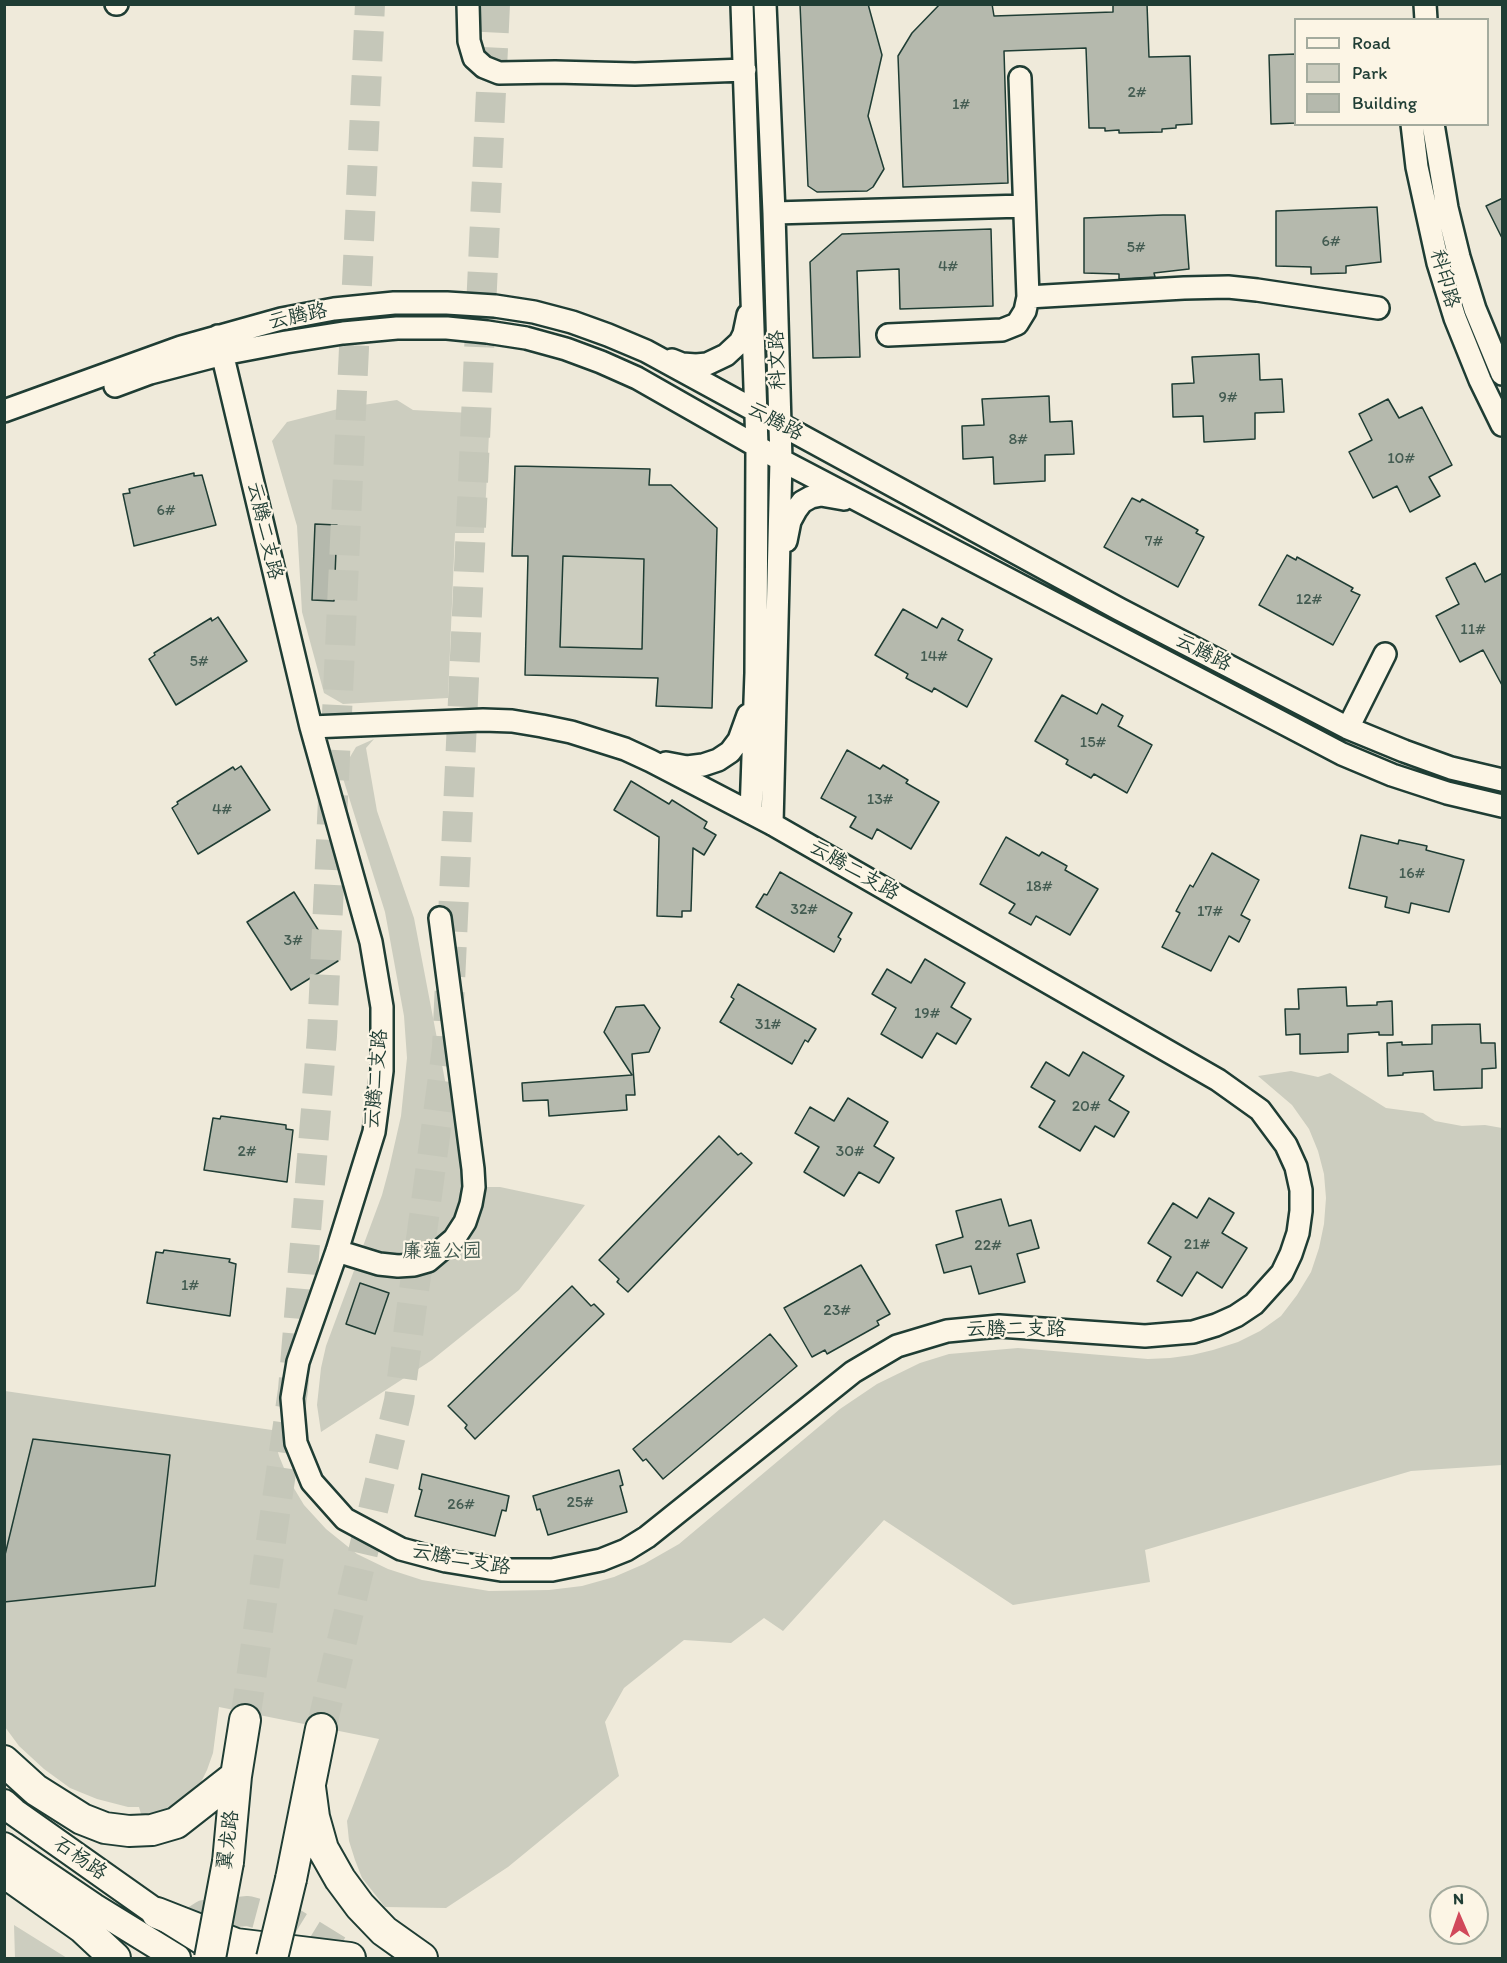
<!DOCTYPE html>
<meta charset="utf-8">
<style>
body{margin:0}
#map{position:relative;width:1507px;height:1963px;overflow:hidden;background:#efeada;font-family:Itim,sans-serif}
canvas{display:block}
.frame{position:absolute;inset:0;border:6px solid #1f3d34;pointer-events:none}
.legend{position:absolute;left:1294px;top:18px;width:195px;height:108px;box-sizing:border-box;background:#fcf5e5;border:2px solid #a4ab9e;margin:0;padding:8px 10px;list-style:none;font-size:18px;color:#1f3d34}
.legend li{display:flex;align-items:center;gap:12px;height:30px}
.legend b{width:30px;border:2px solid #a4ab9e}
.north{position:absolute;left:1429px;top:1885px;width:60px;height:60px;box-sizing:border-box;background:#fcf5e5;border:2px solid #a4ab9e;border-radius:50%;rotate:358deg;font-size:16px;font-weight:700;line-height:24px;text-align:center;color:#1f3d34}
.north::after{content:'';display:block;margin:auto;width:21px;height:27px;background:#d1495b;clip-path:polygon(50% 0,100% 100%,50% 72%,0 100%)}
</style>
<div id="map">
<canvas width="1507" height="1963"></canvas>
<div class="frame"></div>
<ul class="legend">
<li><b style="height:8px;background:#fcf5e5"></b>Road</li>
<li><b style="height:16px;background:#cccdbf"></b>Park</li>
<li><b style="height:16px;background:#b5b9ad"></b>Building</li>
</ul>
<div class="north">N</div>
</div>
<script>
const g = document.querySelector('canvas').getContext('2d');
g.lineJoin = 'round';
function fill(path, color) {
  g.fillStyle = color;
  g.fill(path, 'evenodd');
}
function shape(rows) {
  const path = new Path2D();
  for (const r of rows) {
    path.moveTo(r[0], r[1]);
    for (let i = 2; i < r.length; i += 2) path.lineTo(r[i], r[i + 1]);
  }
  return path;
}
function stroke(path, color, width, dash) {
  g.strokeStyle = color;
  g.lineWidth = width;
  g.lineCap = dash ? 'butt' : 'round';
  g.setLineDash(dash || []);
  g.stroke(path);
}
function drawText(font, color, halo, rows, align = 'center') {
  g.font = font + ' Itim,"LXGW WenKai TC",sans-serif';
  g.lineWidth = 4.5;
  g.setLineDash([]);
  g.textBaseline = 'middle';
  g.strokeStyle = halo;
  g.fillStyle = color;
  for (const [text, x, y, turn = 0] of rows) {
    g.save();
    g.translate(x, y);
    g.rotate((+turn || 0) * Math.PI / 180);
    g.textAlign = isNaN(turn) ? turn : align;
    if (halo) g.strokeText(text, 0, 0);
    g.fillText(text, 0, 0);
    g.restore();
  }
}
const green = shape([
 [397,400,413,410,490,414,484,533,455,533,448,698,343,704,324,693,302,612,297,526,272,441,287,422,342,408],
 [315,524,337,525,333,601,312,600],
 [563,556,644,559,642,649,560,647],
 [374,739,366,748,377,811,414,918,447,1091,473,1090,483,1187,500,1187,585,1205,519,1290,432,1360,321,1432,317,1405,321,1368,326,1346,382,1195,389,1169,401,1116,407,1058,404,1016,385,912,341,772,356,747],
 [1291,1071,1318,1077,1330,1073,1386,1108,1423,1113,1435,1121,1462,1126,1485,1125,1502,1128,1502,1465,1411,1471,1145,1550,1150,1582,1013,1605,884,1520,783,1631,764,1618,731,1643,684,1640,624,1688,605,1722,619,1776,508,1867,446,1908,385,1907,362,1878,355,1860,349,1841,347,1821,379,1739,219,1707,213,1753,207,1770,200,1784,191,1796,177,1806,160,1814,142,1818,139,1807,128,1807,97,1799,70,1788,44,1769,19,1746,5,1727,5,1391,272,1430,279,1456,289,1480,304,1505,326,1529,357,1554,388,1569,422,1580,489,1591,549,1590,582,1586,614,1577,644,1564,679,1544,840,1409,877,1384,920,1363,949,1354,1018,1348,1148,1359,1170,1358,1192,1355,1213,1350,1238,1342,1260,1331,1281,1316,1297,1295,1311,1272,1319,1248,1324,1224,1326,1198,1324,1174,1318,1151,1309,1129,1292,1105,1258,1076],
 [14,1925,67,1958,15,1958]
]);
const building = shape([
 [800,4,868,4,882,55,868,116,884,169,873,187,867,191,817,192,808,186,800,4],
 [940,4,992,4,994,16,1113,12,1113,4,1147,4,1149,57,1190,56,1192,124,1176,125,1176,128,1162,129,1162,132,1119,133,1119,130,1105,131,1105,128,1089,128,1086,48,1004,51,1008,183,903,187,898,56,912,33,940,4],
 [1296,54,1296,123,1271,124,1269,55,1296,54],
 [1503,198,1503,240,1486,206,1503,198],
 [1377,207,1381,262,1346,266,1346,273,1311,274,1311,267,1276,266,1276,211,1377,207],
 [1163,215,1185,215,1189,269,1154,273,1155,277,1119,279,1119,274,1084,273,1084,218,1163,215],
 [991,229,993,306,900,309,899,269,857,271,860,357,813,358,810,262,842,234,991,229],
 [1259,354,1260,380,1282,379,1284,412,1255,413,1255,439,1204,442,1203,416,1173,417,1172,384,1194,383,1192,357,1259,354],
 [1049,396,1050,422,1072,421,1074,454,1045,455,1045,481,994,484,993,457,963,459,962,426,984,425,982,399,1049,396],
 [1388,399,1399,418,1422,407,1452,465,1429,477,1440,496,1410,512,1397,486,1373,498,1349,452,1372,440,1359,414,1388,399],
 [515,466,650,469,649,485,671,485,717,528,712,708,656,706,658,678,525,675,528,556,512,556,515,466],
 [563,556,644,559,642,649,560,647,563,556],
 [194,473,194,476,202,475,216,525,134,546,123,494,130,493,129,489,194,473],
 [1132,498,1140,502,1142,499,1198,530,1196,533,1204,537,1178,587,1104,547,1132,498],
 [315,524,337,525,334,601,312,600,315,524],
 [1287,555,1296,560,1297,557,1353,588,1351,591,1360,595,1333,645,1259,605,1287,555],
 [1475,563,1485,582,1503,573,1503,687,1483,650,1460,662,1436,616,1459,604,1446,578,1475,563],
 [903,609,937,628,942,618,963,630,958,640,992,659,967,707,934,688,932,692,906,678,908,674,875,655,903,609],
 [218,617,247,661,176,705,149,659,155,655,154,653,211,618,212,621,218,617],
 [1062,695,1097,714,1102,704,1123,716,1118,726,1152,745,1127,793,1094,774,1091,778,1066,764,1068,760,1035,741,1062,695],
 [847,750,880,769,883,765,908,780,906,783,939,802,911,849,877,829,872,839,850,827,856,817,821,798,847,750],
 [241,766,270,810,198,854,172,808,178,804,177,802,233,767,235,770,241,766],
 [631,781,669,804,672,800,707,822,704,828,716,835,704,855,693,848,691,911,682,911,682,917,657,916,659,837,614,810,631,781],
 [1361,835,1398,844,1399,840,1427,846,1426,850,1464,860,1449,912,1411,903,1409,913,1385,907,1387,897,1349,888,1361,835],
 [1006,837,1039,856,1042,852,1067,866,1065,870,1098,889,1070,935,1036,916,1031,925,1009,913,1015,904,980,884,1006,837],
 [1212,853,1259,880,1241,915,1250,920,1239,942,1229,936,1211,971,1162,947,1180,913,1176,911,1190,885,1193,887,1212,853],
 [780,872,852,913,838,937,841,939,834,952,756,907,764,894,767,895,780,872],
 [294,892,338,961,291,990,247,922,294,892],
 [925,959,965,983,951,1007,971,1019,956,1044,937,1033,922,1058,881,1034,896,1008,872,994,887,969,911,983,925,959],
 [738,984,816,1029,808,1042,805,1040,792,1064,720,1022,734,999,731,997,738,984],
 [1346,987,1347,1006,1377,1005,1377,1002,1392,1001,1393,1035,1379,1035,1379,1032,1348,1034,1348,1052,1300,1054,1300,1034,1286,1035,1285,1009,1299,1009,1298,989,1346,987],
 [644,1005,660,1028,649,1052,632,1054,635,1095,626,1095,627,1110,549,1116,548,1100,523,1101,522,1083,632,1075,604,1032,616,1007,644,1005],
 [1480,1024,1481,1043,1495,1043,1496,1068,1482,1069,1482,1088,1434,1090,1433,1071,1403,1073,1403,1075,1388,1076,1387,1043,1402,1042,1402,1045,1432,1044,1432,1025,1480,1024],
 [1083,1052,1124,1076,1109,1100,1129,1112,1114,1137,1095,1126,1080,1151,1039,1127,1055,1101,1031,1087,1046,1062,1069,1076,1083,1052],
 [848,1098,888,1122,874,1146,894,1158,879,1183,859,1172,844,1196,804,1172,819,1147,795,1133,810,1107,834,1121,848,1098],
 [221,1116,286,1125,286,1129,293,1130,287,1182,204,1170,213,1118,220,1119,221,1116],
 [719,1136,738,1155,741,1153,752,1163,628,1292,617,1282,619,1279,599,1260,719,1136],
 [1209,1198,1234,1213,1222,1233,1247,1248,1222,1288,1197,1272,1182,1296,1157,1281,1171,1257,1148,1243,1173,1203,1197,1218,1209,1198],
 [1001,1199,1009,1226,1031,1220,1039,1248,1017,1254,1025,1282,979,1294,971,1266,944,1273,936,1245,963,1237,956,1211,1001,1199],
 [164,1250,230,1259,229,1262,236,1264,230,1316,147,1303,156,1252,163,1253,164,1250],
 [861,1265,890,1314,877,1321,879,1325,827,1354,825,1350,812,1357,784,1308,861,1265],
 [360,1283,389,1293,375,1334,346,1324,360,1283],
 [572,1286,591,1306,594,1304,604,1314,475,1439,465,1428,467,1425,448,1406,572,1286],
 [770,1334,797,1366,663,1479,646,1459,643,1461,633,1449,770,1334],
 [33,1439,170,1455,155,1586,4,1602,4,1559,33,1439],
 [619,1470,623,1485,620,1486,627,1512,548,1535,540,1509,537,1510,533,1496,619,1470],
 [422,1474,509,1496,506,1511,502,1510,495,1536,415,1516,422,1490,419,1489,422,1474]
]);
const highwayTunnel = shape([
 [245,1720,293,1390,322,1036,370,4],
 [321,1729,399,1401,447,1048,495,4],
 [154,1958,167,1939,204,1915,248,1911,293,1923,350,1958]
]);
const minor = shape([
 [116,4,117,4],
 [468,4,469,41,474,58,484,67,499,73,555,72,635,74,745,70],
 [742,4,757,446,756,673,751,813],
 [765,4,774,213,781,460,772,824],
 [1425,4,1426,20],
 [1412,124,1417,167,1438,263,1455,318,1480,380,1502,425],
 [1433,124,1447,208,1459,257,1475,309,1502,374],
 [774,213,1024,206],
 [1028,297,1184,288,1228,287,1257,290,1378,308],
 [888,335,1002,330,1017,324,1025,311,1028,297,1020,78],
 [218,336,311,727,371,942,382,1007,382,1071,374,1132,337,1251,298,1362,292,1398,296,1443,312,1482,345,1519,401,1549,446,1561,501,1570,552,1570,601,1560,626,1550,647,1537,853,1372,897,1346,947,1331,999,1326,1145,1336,1193,1332,1216,1325,1236,1316,1254,1304,1282,1273,1291,1254,1298,1233,1301,1211,1301,1190,1296,1167,1286,1145,1260,1110,1218,1080,772,824,651,761,625,749,571,732,542,726,512,721,483,720,311,727],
 [672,360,682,364,696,365,707,364,726,355,740,342,744,334,748,315],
 [115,386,150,373,223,354,286,342,343,333,397,328,447,328,487,332,526,338,566,349,601,362,637,378,781,460,1342,754,1392,775,1447,793,1502,806],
 [4,411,181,347,281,319,334,309,394,303,447,303,495,306,534,312,572,322,608,335,646,351,1119,609,1348,728,1404,751,1451,768,1502,780],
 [786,541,790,521,796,510,802,502,811,497,821,495,844,499],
 [1348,728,1385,654],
 [666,763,687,767,703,765,718,760,730,752,739,740,748,715],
 [337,1251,379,1264,398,1266,414,1265,428,1261,454,1239,465,1222,471,1204,474,1187,473,1169,440,918]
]);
const major = shape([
 [4,1803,14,1812,157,1913,229,1958],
 [4,1846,94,1907,177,1958]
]);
const highway = shape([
 [4,1761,36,1790,82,1819,105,1828,129,1831,152,1830,176,1823,236,1776],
 [310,1787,314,1817,323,1849,340,1879,360,1906,384,1931,422,1958],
 [228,1862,236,1776,245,1720],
 [4,1872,83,1928,115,1958],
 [291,1879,321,1729],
 [157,1913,236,1944,350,1958]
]);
const highwayBridge = shape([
 [210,1958,228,1862],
 [272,1958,291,1879]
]);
const numberNames = [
 ["2#",1137,93],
 ["1#",961,105],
 ["6#",1331,242],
 ["5#",1136,248],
 ["4#",948,267],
 ["9#",1228,398],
 ["8#",1018,440],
 ["10#",1401,459],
 ["6#",166,511],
 ["7#",1154,542],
 ["12#",1309,600],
 ["11#",1473,630],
 ["14#",934,657],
 ["5#",199,662],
 ["15#",1093,743],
 ["13#",880,800],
 ["4#",222,810],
 ["16#",1412,874],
 ["18#",1039,887],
 ["32#",804,910],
 ["17#",1210,912],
 ["3#",293,941],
 ["19#",927,1014],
 ["31#",768,1025],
 ["20#",1086,1107],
 ["2#",247,1152],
 ["30#",850,1152],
 ["21#",1197,1245],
 ["22#",988,1246],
 ["1#",190,1286],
 ["23#",837,1311],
 ["25#",580,1503],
 ["26#",461,1505]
];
const streetNames = [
 ["科印路",1444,279,74],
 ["云腾路",298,317,-12],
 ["科文路",778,360,-92],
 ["云腾路",775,422,28],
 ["云腾二支路",264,531,77],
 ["云腾路",1203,653,27],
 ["云腾二支路",854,871,30],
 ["云腾二支路",377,1079,-85],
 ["云腾二支路",1016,1330],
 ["云腾二支路",461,1560,10],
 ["翼龙路",229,1840,-83],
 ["石杨路",80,1859,35]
];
const parkNames = [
 ["廉蕴公园",442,1252]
];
fill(green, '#cccdbf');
fill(building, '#b5b9ad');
stroke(building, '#1f3d34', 1.5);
stroke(highwayTunnel, '#c5c7b9', 30, [30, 15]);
stroke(minor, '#1f3d34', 26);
stroke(major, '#1f3d34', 30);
stroke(highway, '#1f3d34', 34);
stroke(minor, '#fcf5e5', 21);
stroke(major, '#fcf5e5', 26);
stroke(highway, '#fcf5e5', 30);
stroke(highwayBridge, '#1f3d34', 34, []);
stroke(highwayBridge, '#fcf5e5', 30);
drawText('16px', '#445c52', null, numberNames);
drawText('20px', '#1f3d34', '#fcf5e5', streetNames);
drawText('20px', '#425a50', '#fcf5e5', parkNames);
</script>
